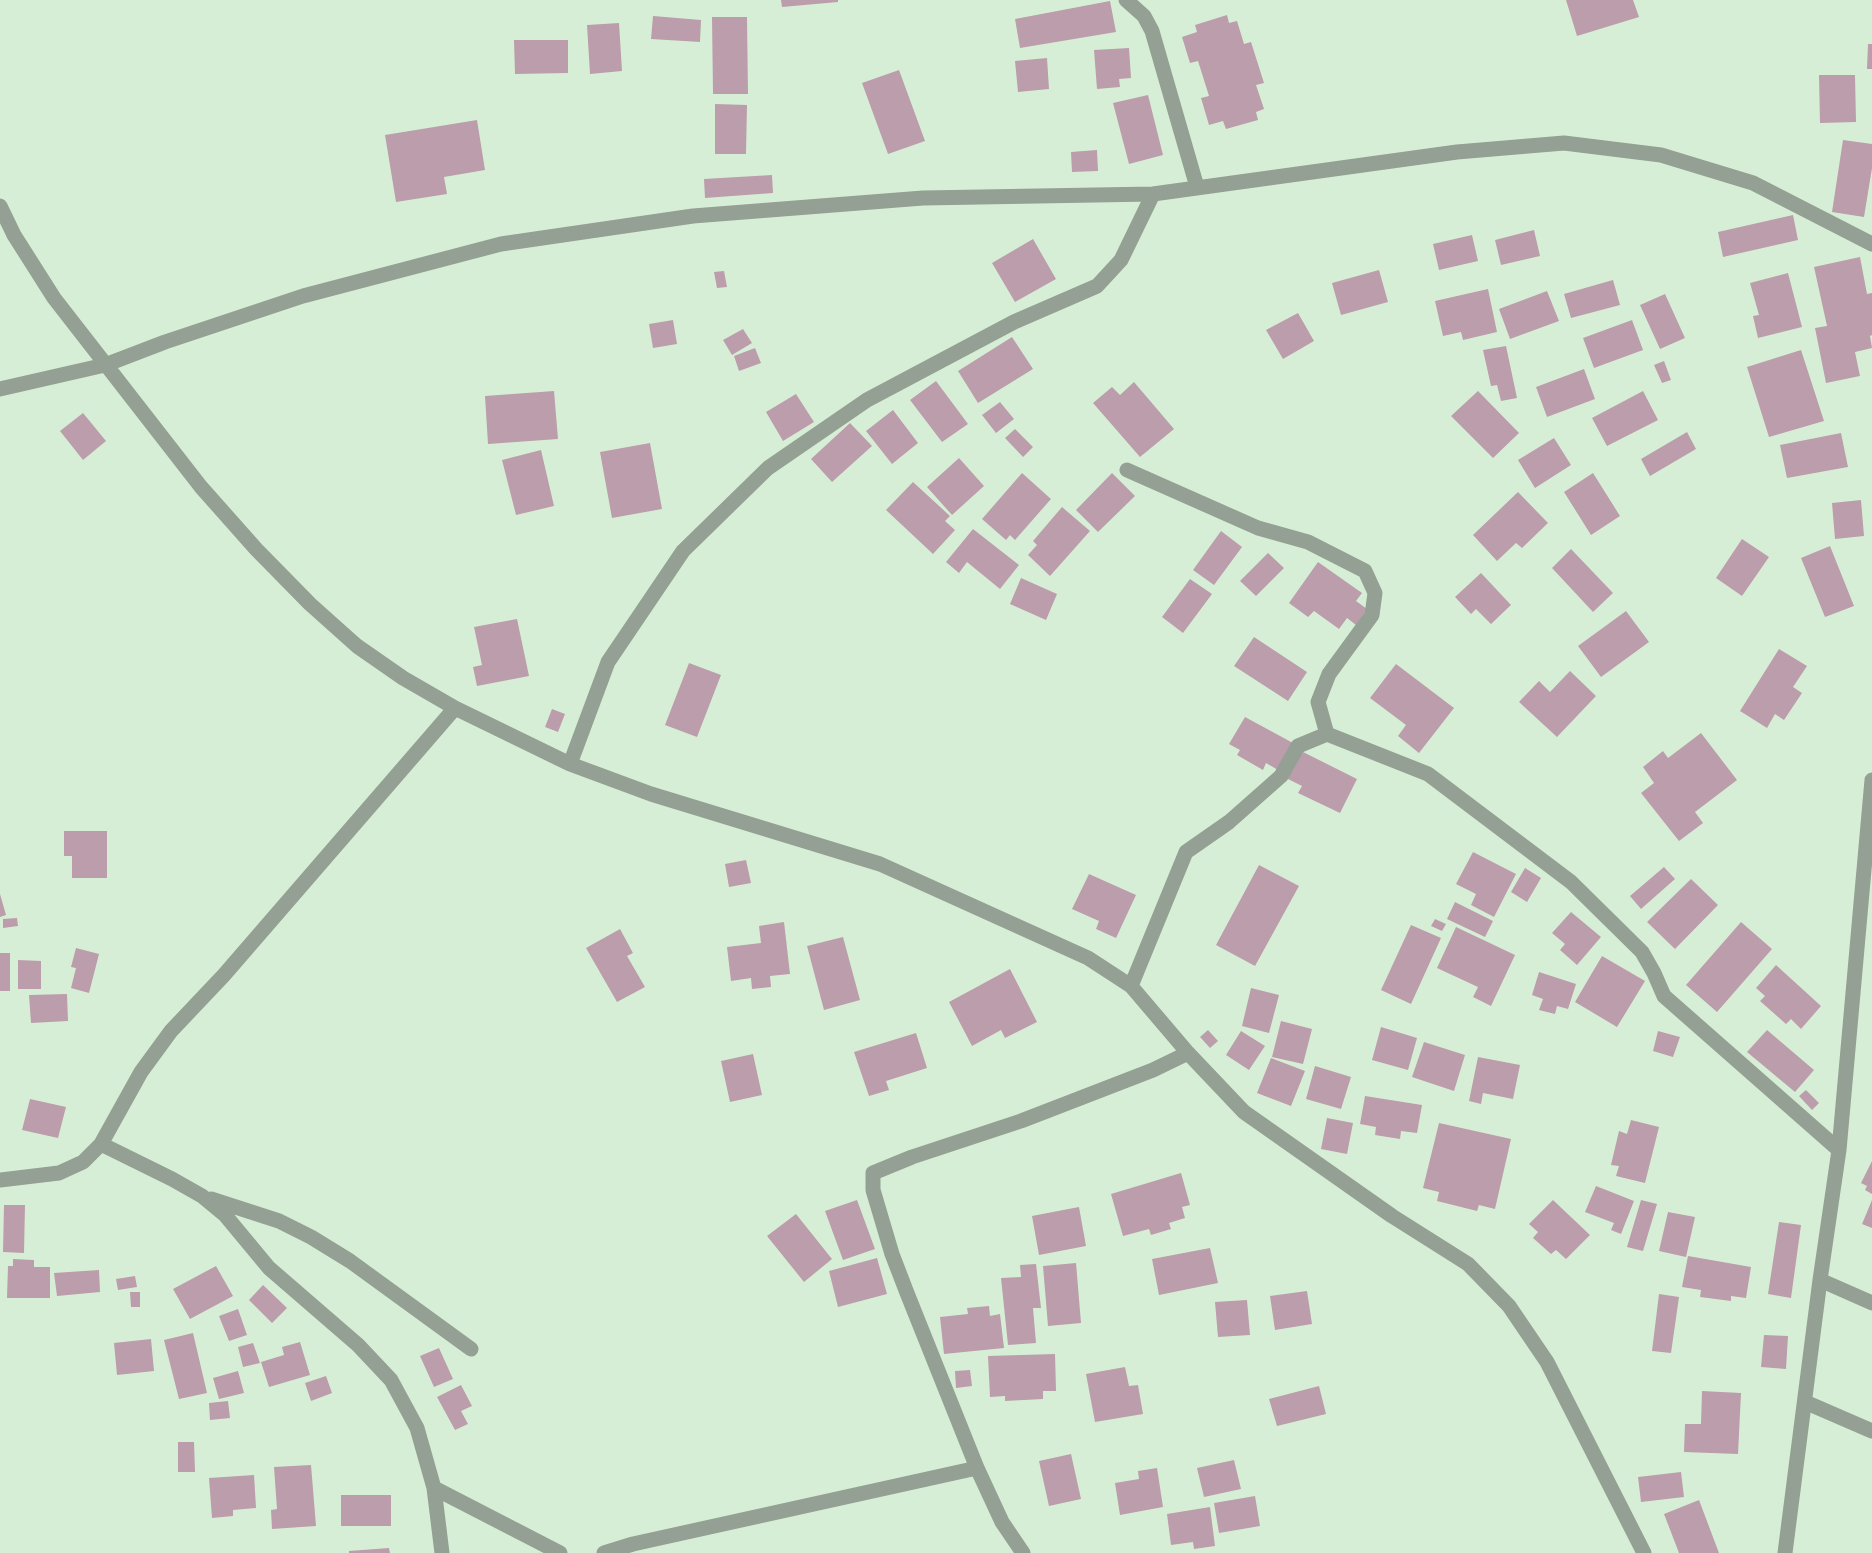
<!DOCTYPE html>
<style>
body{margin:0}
canvas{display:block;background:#d7eed6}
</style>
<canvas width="1872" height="1553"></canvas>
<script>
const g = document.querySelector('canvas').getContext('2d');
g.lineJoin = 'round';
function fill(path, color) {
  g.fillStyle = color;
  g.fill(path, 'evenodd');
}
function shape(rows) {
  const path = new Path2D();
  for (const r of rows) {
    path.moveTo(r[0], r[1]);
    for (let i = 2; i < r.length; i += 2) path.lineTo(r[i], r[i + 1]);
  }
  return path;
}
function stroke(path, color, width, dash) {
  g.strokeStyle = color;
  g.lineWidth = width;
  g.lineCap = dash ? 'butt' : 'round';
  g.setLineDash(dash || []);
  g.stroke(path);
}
const building = shape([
 [781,0,838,0,838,2,782,7],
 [1566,0,1633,0,1639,17,1577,36],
 [1110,1,1116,32,1020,48,1015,19],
 [1227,15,1229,23,1237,21,1244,44,1251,42,1264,83,1256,85,1264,109,1256,112,1258,120,1226,129,1223,121,1209,125,1201,98,1209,96,1198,61,1190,63,1182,37,1197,32,1195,25],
 [653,16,701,20,700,42,651,39],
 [712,17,747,17,748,94,713,94],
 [619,23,622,71,590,74,587,25],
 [514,40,568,40,568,73,515,74],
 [1868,44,1872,44,1872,69,1867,69],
 [1129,48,1131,78,1119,79,1120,87,1097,89,1094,50],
 [1047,58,1049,89,1018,92,1015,61],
 [899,70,925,141,888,154,862,83],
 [1819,75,1855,75,1856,122,1820,123],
 [1148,95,1163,155,1129,164,1113,103],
 [715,104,747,105,746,154,715,154],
 [477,120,485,170,444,177,447,194,396,202,385,135],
 [1843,140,1872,144,1872,168,1864,217,1832,212],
 [1097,150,1098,171,1072,172,1071,152],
 [772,175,773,193,705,198,704,179],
 [1793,215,1798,240,1723,257,1718,232],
 [1534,230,1540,256,1501,265,1495,240],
 [1472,235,1478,261,1439,270,1433,244],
 [1033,239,1056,279,1015,302,992,263],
 [1860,257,1867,294,1872,293,1872,335,1870,336,1872,348,1855,352,1860,376,1826,383,1815,328,1827,326,1814,267],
 [1379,270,1388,302,1341,315,1332,283],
 [724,271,727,287,717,288,714,272],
 [1788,273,1802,327,1758,338,1753,316,1759,315,1750,283],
 [1613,280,1620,305,1571,318,1564,294],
 [1488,289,1497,332,1463,340,1461,332,1443,336,1435,301],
 [1547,291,1559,321,1510,339,1499,309],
 [1665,294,1685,338,1660,349,1640,305],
 [1298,313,1314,341,1283,359,1266,330],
 [673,320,677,344,653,348,649,324],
 [1632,320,1643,350,1594,368,1583,338],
 [743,329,752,343,732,355,723,340],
 [1012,337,1033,369,978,403,958,371],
 [1506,346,1517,398,1501,401,1497,385,1491,386,1483,350],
 [755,348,761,363,739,371,734,356],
 [1801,350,1824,421,1769,437,1747,367],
 [1664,361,1671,380,1662,383,1654,365],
 [1584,369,1595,399,1547,417,1536,387],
 [936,381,968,424,942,442,910,400],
 [1134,382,1174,429,1140,457,1093,403,1112,387,1120,395],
 [554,391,558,439,488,444,485,396],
 [1478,391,1519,433,1493,458,1451,416],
 [1643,391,1658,420,1607,446,1592,418],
 [796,394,814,422,783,441,766,412],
 [1000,402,1014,419,996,433,982,415],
 [893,410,918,443,892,464,866,431],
 [83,413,106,441,83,460,60,431],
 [850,423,872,446,832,482,811,459],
 [1015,429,1033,447,1023,457,1005,438],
 [1687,432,1696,449,1650,476,1641,459],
 [1841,433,1848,467,1787,478,1780,445],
 [1554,438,1571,465,1535,488,1518,460],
 [650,443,662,509,612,518,600,452],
 [541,450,554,506,516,515,502,460],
 [959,458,984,486,952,515,927,487],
 [1022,473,1051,499,1015,540,1010,535,1006,540,982,519],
 [1112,473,1135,496,1098,532,1076,510],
 [1593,473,1620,516,1591,535,1564,492],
 [913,482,950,516,945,521,955,530,933,554,886,510],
 [1518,492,1548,523,1522,548,1516,543,1497,561,1473,535],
 [1861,500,1864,536,1835,539,1832,503],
 [1062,507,1090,531,1050,576,1028,555,1037,545,1033,541],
 [973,529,1019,565,1000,589,967,562,959,573,946,562],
 [1221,531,1242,547,1214,585,1193,570],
 [1742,539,1769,557,1742,596,1716,578],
 [1830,546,1854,606,1825,617,1801,558],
 [1571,549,1613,593,1593,612,1552,568],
 [1268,553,1284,568,1256,596,1240,581],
 [1318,562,1362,593,1356,601,1367,609,1356,625,1347,618,1339,629,1314,611,1308,617,1289,603],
 [1481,573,1511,605,1491,624,1476,609,1471,614,1455,597],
 [1021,578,1057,594,1046,620,1010,604],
 [1190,579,1212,594,1183,633,1162,617],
 [1626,611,1649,642,1601,677,1578,646],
 [517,619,529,676,477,686,473,667,482,665,474,627],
 [1254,637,1307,672,1288,701,1234,666],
 [1779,649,1807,666,1793,687,1802,693,1784,720,1775,714,1767,728,1740,711],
 [689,663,721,675,697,737,665,725],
 [1396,664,1454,708,1419,753,1398,736,1406,725,1370,698],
 [1570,671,1596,696,1557,737,1519,702,1539,681,1550,692],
 [552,709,565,714,558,732,545,727],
 [1245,717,1293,743,1278,770,1266,763,1263,770,1237,755,1240,750,1229,744],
 [1701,733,1737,780,1695,812,1703,823,1679,841,1641,793,1654,783,1643,767,1663,751,1668,758],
 [1301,751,1357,779,1340,813,1298,793,1302,786,1286,778],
 [64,831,107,831,107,878,72,878,72,856,64,856],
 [1473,852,1516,874,1494,917,1471,905,1476,894,1456,884],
 [746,860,751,883,729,887,725,864],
 [1259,865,1299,886,1255,966,1216,945],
 [1664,867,1675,879,1641,909,1630,896],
 [1525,868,1541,878,1527,902,1511,892],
 [1089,874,1136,895,1116,938,1096,929,1099,921,1072,909],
 [1691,879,1718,905,1675,949,1647,922],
 [0,894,6,915,0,917],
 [1455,902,1493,921,1485,937,1447,919],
 [1571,912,1601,937,1577,965,1560,950,1565,944,1552,933],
 [17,918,18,926,3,928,3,919],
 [1435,919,1446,924,1442,931,1431,926],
 [784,922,790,974,770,976,771,987,752,989,751,978,731,981,727,947,761,943,759,926],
 [1741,922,1772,949,1717,1012,1686,985],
 [1411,925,1441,938,1411,1004,1381,990],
 [1456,927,1515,955,1491,1006,1473,997,1478,987,1437,968],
 [620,929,633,953,627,956,645,987,617,1002,586,948],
 [843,937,860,1000,824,1010,807,946],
 [76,948,99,954,89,993,71,988,76,968,71,967],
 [0,953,10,953,10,991,0,991],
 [1602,956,1645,981,1617,1027,1575,1002],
 [18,960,41,961,41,989,18,989],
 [1776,965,1821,1006,1801,1029,1791,1019,1786,1024,1760,1001,1765,996,1756,988],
 [1010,969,1037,1022,1005,1038,1001,1030,972,1046,949,1002],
 [1539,972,1576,984,1568,1009,1557,1006,1555,1014,1539,1010,1543,999,1532,995],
 [1251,988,1279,995,1269,1033,1242,1026],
 [67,994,68,1021,31,1023,29,995],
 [1281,1021,1312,1029,1303,1064,1272,1057],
 [1381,1027,1417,1038,1408,1070,1372,1060],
 [1208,1030,1218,1041,1210,1048,1200,1037],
 [1767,1030,1814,1070,1795,1092,1747,1052],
 [1241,1031,1265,1046,1249,1070,1226,1055],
 [1658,1031,1680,1037,1673,1057,1653,1051],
 [916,1033,927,1068,886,1081,889,1090,869,1096,854,1052],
 [1424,1042,1465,1055,1454,1091,1412,1077],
 [753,1054,762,1095,730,1102,721,1061],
 [1478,1057,1520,1065,1513,1099,1483,1093,1481,1104,1469,1101],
 [1271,1058,1305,1071,1291,1106,1257,1093],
 [1315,1066,1351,1077,1341,1109,1306,1099],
 [1806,1090,1819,1103,1812,1110,1799,1096],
 [1365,1096,1422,1105,1417,1133,1401,1131,1400,1139,1375,1135,1376,1127,1360,1124],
 [30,1099,66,1107,58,1138,22,1130],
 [1327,1118,1353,1123,1347,1154,1321,1149],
 [1631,1120,1659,1127,1645,1183,1616,1176,1619,1166,1611,1165,1619,1131,1627,1134],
 [1439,1123,1511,1139,1495,1209,1479,1205,1477,1211,1437,1201,1439,1192,1423,1188],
 [1872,1161,1872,1194,1865,1190,1867,1186,1861,1183],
 [1181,1173,1190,1205,1182,1207,1185,1218,1169,1223,1171,1229,1151,1235,1149,1229,1123,1236,1111,1194],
 [1596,1186,1634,1201,1621,1234,1611,1230,1614,1223,1585,1212],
 [857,1200,875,1249,843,1260,825,1211],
 [1553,1200,1590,1235,1566,1259,1556,1250,1551,1254,1533,1238,1538,1232,1529,1224],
 [1641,1200,1657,1204,1643,1251,1627,1247],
 [1872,1200,1872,1228,1862,1224],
 [4,1205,25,1205,24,1253,3,1252],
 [1079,1207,1086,1246,1039,1255,1032,1216],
 [1668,1212,1695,1217,1686,1257,1659,1251],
 [796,1214,832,1259,804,1282,767,1236],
 [1779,1222,1801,1225,1791,1298,1768,1294],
 [1210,1248,1218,1283,1159,1295,1152,1259],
 [1688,1256,1751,1267,1746,1298,1731,1296,1731,1301,1700,1297,1701,1290,1682,1287],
 [877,1258,887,1294,838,1307,829,1271],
 [13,1259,34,1260,34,1267,50,1267,50,1298,7,1298,8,1266,13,1266],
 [1076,1263,1081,1323,1048,1326,1043,1266],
 [1036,1264,1041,1308,1033,1308,1036,1343,1008,1345,1001,1278,1021,1277,1020,1265],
 [216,1266,233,1296,190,1319,173,1289],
 [99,1270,100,1292,57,1296,54,1273],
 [135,1276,137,1287,118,1290,116,1279],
 [263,1285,287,1308,272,1323,249,1300],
 [1307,1291,1312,1324,1275,1330,1270,1296],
 [130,1292,140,1292,140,1307,131,1307],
 [1659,1294,1679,1297,1671,1353,1652,1351],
 [1247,1300,1250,1335,1218,1337,1215,1302],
 [989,1306,990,1316,1000,1314,1004,1348,944,1354,940,1317,968,1314,967,1308],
 [238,1309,247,1335,229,1341,219,1316],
 [193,1333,207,1393,179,1399,164,1340],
 [1764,1335,1788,1336,1786,1369,1761,1367],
 [151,1339,154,1371,117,1375,114,1343],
 [300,1342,310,1375,269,1387,261,1362,284,1355,282,1347],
 [253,1343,260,1363,243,1367,238,1347],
 [439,1348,453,1379,434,1387,420,1356],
 [1055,1354,1056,1391,1043,1391,1043,1399,1005,1401,1005,1396,990,1397,988,1356],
 [1125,1367,1129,1386,1138,1385,1143,1414,1095,1422,1086,1374],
 [970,1370,972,1386,956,1388,955,1371],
 [238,1371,244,1393,219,1399,213,1378],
 [326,1376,332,1393,311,1401,305,1383],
 [461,1385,472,1406,461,1411,468,1424,455,1430,437,1397],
 [1319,1386,1326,1414,1277,1426,1269,1399],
 [1702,1391,1741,1393,1738,1454,1684,1452,1685,1424,1701,1424],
 [228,1401,230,1418,210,1420,209,1403],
 [178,1442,194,1442,195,1472,178,1472],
 [1071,1454,1081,1499,1049,1506,1039,1461],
 [1234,1460,1241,1489,1204,1497,1197,1468],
 [311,1465,316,1526,272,1529,271,1510,277,1509,274,1467],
 [1157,1468,1163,1507,1120,1515,1115,1483,1139,1479,1138,1471],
 [1681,1472,1684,1497,1641,1502,1638,1477],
 [254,1475,256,1508,233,1510,233,1516,212,1518,209,1478],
 [341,1495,391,1495,391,1526,341,1526],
 [1255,1496,1260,1526,1219,1533,1214,1503],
 [1699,1500,1719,1553,1679,1553,1664,1514],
 [1210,1507,1215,1546,1194,1549,1193,1542,1171,1545,1167,1514],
 [389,1548,390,1553,349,1553,349,1551]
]);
const minor = shape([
 [1126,0,1144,16,1152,31,1197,187],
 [0,206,14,235,54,298,201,487,256,549,310,604,357,646,403,678,455,708,570,764,651,794,880,864,1088,958,1131,986,1188,1053,1244,1112,1392,1216,1468,1264,1509,1306,1547,1362,1644,1553],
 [0,389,105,365,165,342,303,296,501,244,693,216,923,198,1153,194,1457,152,1564,143,1661,155,1753,183,1872,244],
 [1127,470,1258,528,1308,542,1365,571,1375,593,1372,615,1329,674,1318,702,1327,734],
 [570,764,608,662,683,551,768,468,867,400,1014,322,1097,286,1121,260,1153,194],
 [1131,986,1186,852,1229,822,1281,776,1298,746,1327,734,1428,774,1571,882,1642,952,1654,973,1664,996,1839,1150],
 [101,1144,172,1179,202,1196,225,1215,269,1268,358,1345,391,1380,417,1428,434,1488,442,1553],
 [0,1180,59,1173,83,1162,101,1144,141,1072,171,1031,224,975,455,708],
 [211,1199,279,1221,311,1237,350,1261,471,1349],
 [1820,1280,1872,1303],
 [1805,1402,1872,1431],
 [434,1488,560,1553],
 [604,1553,633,1544,977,1468],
 [1023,1553,1002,1522,977,1468,907,1293,892,1254,873,1190,873,1173,912,1157,1021,1121,1153,1070,1188,1053],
 [1785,1553,1820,1280,1839,1150,1872,780]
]);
fill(building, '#bc9dab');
stroke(minor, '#94a094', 15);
</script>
